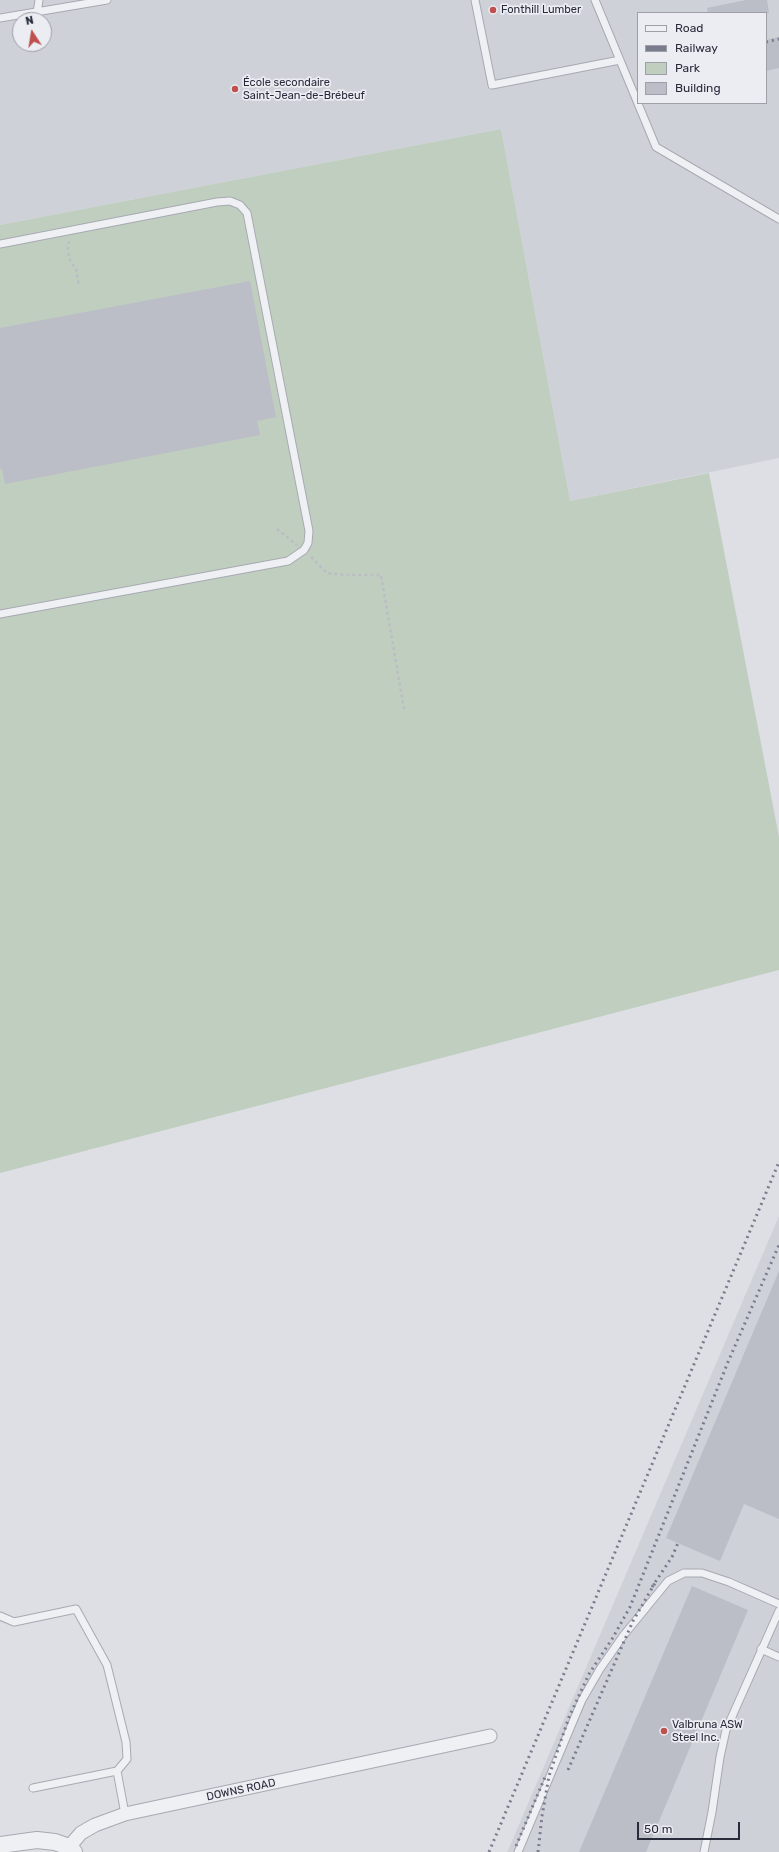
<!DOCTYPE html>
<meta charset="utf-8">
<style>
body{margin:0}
#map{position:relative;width:779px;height:1852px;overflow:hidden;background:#dddfe5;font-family:Rubik,sans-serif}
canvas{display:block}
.legend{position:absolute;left:637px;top:12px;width:130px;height:92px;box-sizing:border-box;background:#ecedf3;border:1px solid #9e9fa9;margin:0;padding:5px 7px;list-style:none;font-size:12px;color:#282b3a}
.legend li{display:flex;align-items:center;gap:8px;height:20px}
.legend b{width:20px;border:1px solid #9e9fa9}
.north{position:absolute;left:12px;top:12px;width:40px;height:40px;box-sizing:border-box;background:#ecedf3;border:1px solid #9e9fa9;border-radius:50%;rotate:348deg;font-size:11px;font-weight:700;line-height:16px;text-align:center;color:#282b3a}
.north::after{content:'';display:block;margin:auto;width:14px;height:18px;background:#be504e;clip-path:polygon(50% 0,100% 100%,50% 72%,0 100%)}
.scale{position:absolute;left:637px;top:1822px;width:103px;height:18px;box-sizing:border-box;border:2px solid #282b3a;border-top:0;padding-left:5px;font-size:12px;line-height:14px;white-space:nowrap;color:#282b3a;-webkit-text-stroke:3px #ecedf3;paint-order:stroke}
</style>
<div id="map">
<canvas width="779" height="1852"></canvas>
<ul class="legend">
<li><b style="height:5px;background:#eff0f4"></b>Road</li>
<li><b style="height:5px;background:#787c8d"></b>Railway</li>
<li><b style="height:11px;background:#c0cebf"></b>Park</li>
<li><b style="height:11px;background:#bbbdc7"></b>Building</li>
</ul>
<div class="north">N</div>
<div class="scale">50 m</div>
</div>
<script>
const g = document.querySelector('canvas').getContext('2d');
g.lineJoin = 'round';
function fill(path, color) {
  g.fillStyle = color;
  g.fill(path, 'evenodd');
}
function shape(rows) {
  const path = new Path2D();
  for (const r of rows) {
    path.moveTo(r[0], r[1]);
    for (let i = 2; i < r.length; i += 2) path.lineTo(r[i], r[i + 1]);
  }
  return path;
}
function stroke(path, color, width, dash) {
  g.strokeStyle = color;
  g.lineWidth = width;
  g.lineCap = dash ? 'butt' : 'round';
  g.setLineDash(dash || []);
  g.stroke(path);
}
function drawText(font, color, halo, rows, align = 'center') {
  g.font = font + ' Rubik,sans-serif';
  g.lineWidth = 3.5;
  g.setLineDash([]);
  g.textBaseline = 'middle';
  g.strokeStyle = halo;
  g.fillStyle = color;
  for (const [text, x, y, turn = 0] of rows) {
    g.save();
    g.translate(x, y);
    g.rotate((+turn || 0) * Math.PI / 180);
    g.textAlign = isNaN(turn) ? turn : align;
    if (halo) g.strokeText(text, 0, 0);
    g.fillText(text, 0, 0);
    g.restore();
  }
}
const built = shape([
 [0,0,779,0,779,458,570,501,501,129,0,225],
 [638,13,766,13,766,103,638,103],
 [20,20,44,20,44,44,20,44],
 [779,1216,779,1852,507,1852,509,1848]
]);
const green = shape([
 [501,129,570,501,709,473,779,837,779,970,0,1173,0,225]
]);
const building = shape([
 [746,0,767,0,769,13,708,13,707,8],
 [779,37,779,68,766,71,766,40],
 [250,281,276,417,257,421,260,435,5,484,2,469,0,469,0,328],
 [779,1271,779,1519,744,1504,720,1561,666,1538],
 [692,1586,748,1610,646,1852,579,1852]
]);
const path = shape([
 [69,241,68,250,70,261,76,269,79,286],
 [277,529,297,545],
 [311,557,327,573,345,575,381,575,404,709]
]);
const service = shape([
 [475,0,492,85,620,60],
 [595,0,656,147,779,219],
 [37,13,39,0],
 [0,18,107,0],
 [0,244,217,202,230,201,240,205,247,213,309,531,308,543,304,550,288,561,0,614],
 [0,1616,14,1622,76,1609,107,1665,126,1742,127,1759,117,1771],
 [761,1649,779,1657],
 [33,1788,117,1771,125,1814],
 [518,1852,582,1700,600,1669,623,1636,668,1581,684,1573,702,1573,729,1582,779,1604],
 [704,1852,712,1812,720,1757,726,1730,779,1611]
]);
const minor = shape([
 [69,1847,81,1833,95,1825,125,1814,490,1736]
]);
const tertiary = shape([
 [0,1845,37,1840,55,1842,69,1847,74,1852]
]);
const rail = shape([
 [766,42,779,39],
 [652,1587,672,1557,678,1543],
 [568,1770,633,1621,655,1583],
 [516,1846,545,1777],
 [489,1852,779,1162],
 [538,1852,542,1816,549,1776,569,1717,589,1674,612,1639,630,1607,728,1362,779,1245]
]);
const markers = [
 [493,10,4,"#be504e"],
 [235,89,4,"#be504e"],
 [664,1731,4,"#be504e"]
];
const poiNames = [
 ["Fonthill Lumber",501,10],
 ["École secondaire",243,83],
 ["Saint-Jean-de-Brébeuf",243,96],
 ["Valbruna ASW",672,1725],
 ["Steel Inc.",672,1738]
];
const streetNames = [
 ["DOWNS ROAD",241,1790,-12]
];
fill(built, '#cfd1d9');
fill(green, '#c0cebf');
fill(building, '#bbbdc7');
stroke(service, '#a7a9b2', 9);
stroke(minor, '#a7a9b2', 15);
stroke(tertiary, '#a7a9b2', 18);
stroke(path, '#bbbdc4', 2.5, [3, 3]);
stroke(service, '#eff0f4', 7);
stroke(minor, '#eff0f4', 13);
stroke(tertiary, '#eff0f4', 16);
stroke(rail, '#787c8d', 3, [2, 4]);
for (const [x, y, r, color] of markers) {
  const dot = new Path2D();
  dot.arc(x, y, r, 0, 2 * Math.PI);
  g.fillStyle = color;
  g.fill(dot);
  stroke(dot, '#ecedf3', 1.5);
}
drawText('11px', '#282b3a', '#ecedf3', poiNames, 'left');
drawText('11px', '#282b3a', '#ecedf3', streetNames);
</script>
